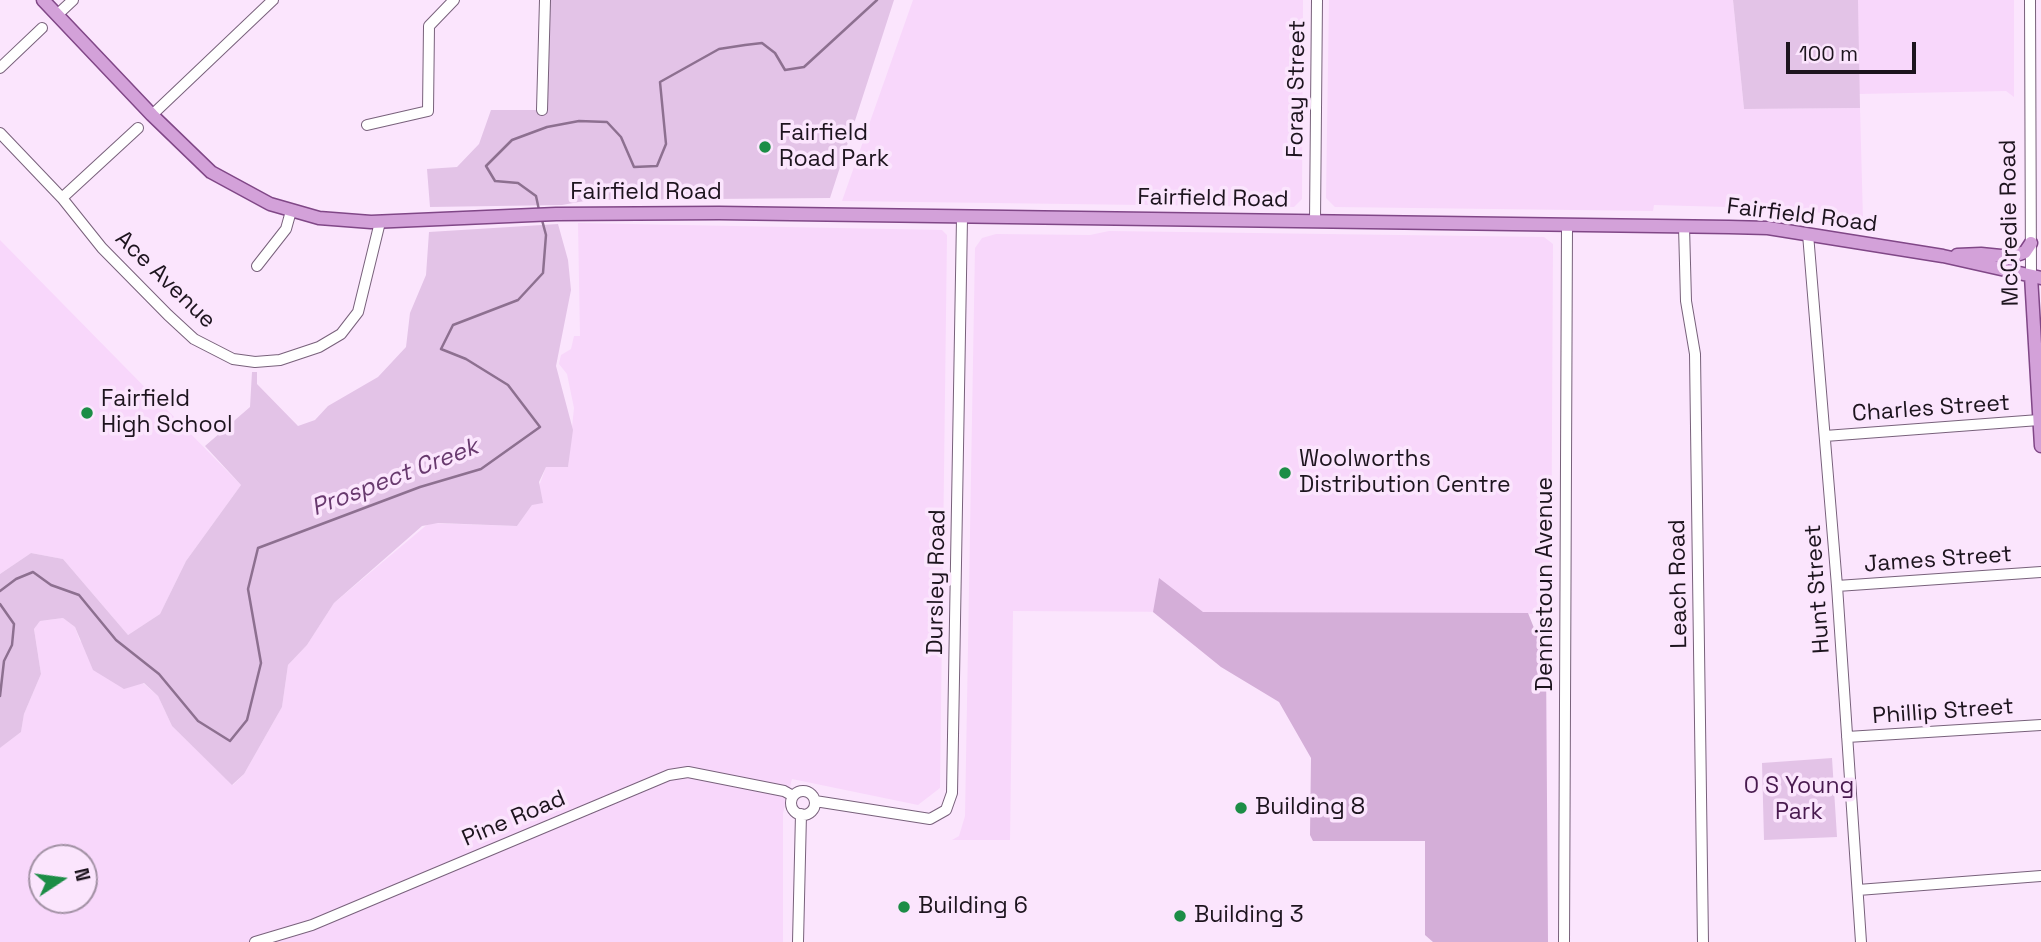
<!DOCTYPE html>
<style>
body{margin:0}
#map{position:relative;width:2041px;height:942px;overflow:hidden;background:#fbe5fd;font-family:"Space Grotesk",sans-serif}
canvas{display:block}
.north{position:absolute;left:28px;top:844px;width:70px;height:70px;box-sizing:border-box;background:#fbe5fd;border:2px solid #a291a4;border-radius:50%;rotate:77deg;font-size:19px;font-weight:700;line-height:28px;text-align:center;color:#1d141e}
.north::after{content:'';display:block;margin:auto;width:24px;height:32px;background:#1c8d46;clip-path:polygon(50% 0,100% 100%,50% 72%,0 100%)}
.scale{position:absolute;left:1786px;top:42px;width:130px;height:32px;box-sizing:border-box;border:4px solid #1d141e;border-top:0;padding-left:9px;font-size:21px;line-height:24px;white-space:nowrap;color:#1d141e;-webkit-text-stroke:5px #fbe5fd;paint-order:stroke}
</style>
<div id="map">
<canvas width="2041" height="942"></canvas>
<div class="north">N</div>
<div class="scale">100 m</div>
</div>
<script>
const g = document.querySelector('canvas').getContext('2d');
g.lineJoin = 'round';
function fill(path, color) {
  g.fillStyle = color;
  g.fill(path, 'evenodd');
}
function shape(rows) {
  const path = new Path2D();
  for (const r of rows) {
    if (r.length === 3) {
      path.moveTo(r[0] + r[2], r[1]);
      path.arc(r[0], r[1], r[2], 0, 2 * Math.PI);
      continue;
    }
    path.moveTo(r[0], r[1]);
    for (let i = 2; i < r.length; i += 2) path.lineTo(r[i], r[i + 1]);
  }
  return path;
}
function stroke(path, color, width, dash) {
  g.strokeStyle = color;
  g.lineWidth = width;
  g.lineCap = dash ? 'butt' : 'round';
  g.setLineDash(dash || []);
  g.stroke(path);
}
function drawText(font, color, halo, rows, align = 'center') {
  g.font = font + ' "Space Grotesk",sans-serif';
  g.lineWidth = 7;
  g.setLineDash([]);
  g.textBaseline = 'middle';
  g.strokeStyle = halo;
  g.fillStyle = color;
  for (const [text, x, y, turn = 0] of rows) {
    g.save();
    g.translate(x, y);
    g.rotate((+turn || 0) * Math.PI / 180);
    g.textAlign = isNaN(turn) ? turn : align;
    if (halo) g.strokeText(text, 0, 0);
    g.fillText(text, 0, 0);
    g.restore();
  }
}
const built = shape([
 [913,0,1303,0,1302,199,1294,207,842,201],
 [1329,0,1733,0,1744,109,1860,108,1863,220,1761,203,1742,206,1740,194,1727,195,1727,207,1654,205,1653,211,1335,207,1326,198],
 [1858,0,2014,0,2014,97,2006,91,1859,94],
 [578,223,942,230,947,235,940,788,918,805,792,779,783,813,783,942,0,942,0,748,21,732,24,714,41,674,34,629,40,621,63,618,75,627,80,641,143,683,158,696,172,726,233,785,244,774,282,707,288,665,307,645,334,603,429,523,517,526,532,505,546,467,568,466,574,408,567,374,559,364,561,355,571,349,574,336,580,336],
 [42,858,84,858,84,900,42,900],
 [1109,231,1544,237,1553,244,1551,614,1013,611,1010,840,952,840,959,836,965,816,975,248,982,238,996,234,1090,235],
 [0,240,241,485,186,561,160,614,128,635,63,559,31,553,0,574]
]);
const green = shape([
 [549,0,894,0,830,198,590,200,562,205,430,207,427,169,457,167,479,144,491,110,547,110],
 [1733,0,1858,0,1860,108,1744,109],
 [558,224,568,260,571,290,556,366,573,430,568,467,546,467,539,482,543,503,532,505,517,526,438,523,422,526,334,603,307,645,288,665,282,707,244,774,232,785,172,726,158,696,144,683,124,689,93,670,75,627,63,618,40,621,34,629,41,674,24,714,21,732,0,748,0,574,31,553,63,559,128,635,160,614,186,561,241,485,205,446,250,407,252,372,257,372,257,384,298,426,315,420,328,406,378,377,406,347,410,313,426,275,429,232],
 [1832,758,1837,837,1764,840,1762,763]
]);
const forest = shape([
 [1159,578,1203,612,1528,613,1546,658,1548,942,1433,942,1425,935,1425,841,1313,841,1310,835,1311,758,1279,702,1221,667,1153,612]
]);
const stream = shape([
 [539,210,536,196,518,183,495,181,486,166,512,140,547,127,579,121,607,122,621,137,634,167,657,166,666,144,660,82,719,49,745,45,762,43,775,53,785,70,804,67,877,0],
 [0,591,16,579,33,572,51,585,79,595,116,640,159,674,198,721,230,741,247,720,261,663,248,589,258,548,420,487,481,469,540,427,508,385,466,359,441,349,453,325,518,300,543,273,546,235,542,220],
 [0,604,14,624,12,645,4,661,0,696]
]);
const minor = shape([
 [2030,0,2031,276],
 [57,15,73,0],
 [0,68,42,28],
 [542,110,545,0],
 [152,115,273,0],
 [367,125,428,111,429,26,454,0],
 [0,133,62,198,102,248,168,315,194,339,233,359,255,362,280,360,319,347,341,334,358,312,380,222],
 [62,198,138,128],
 [1315,221,1317,0],
 [1684,226,1686,301,1695,354,1703,942],
 [1808,234,1837,586,1861,942],
 [257,266,286,229,291,211],
 [1825,436,2039,420],
 [1837,586,2041,572],
 [1847,737,2041,725],
 [803,803,12],
 [815,801,930,819,946,810,952,793,962,218],
 [1858,890,2041,876],
 [255,942,312,925,669,775,688,772,784,791,793,796],
 [798,942,801,814],
 [1564,942,1567,225]
]);
const major = shape([
 [43,0,152,115,211,172,270,204,319,218,371,222,556,214,719,213,1729,227,1768,228,1943,256,2041,278],
 [1957,255,1981,254,2011,257,2025,252,2031,243],
 [2031,276,2041,446]
]);
const markers = [
 [765,147,7,"#1c8d46"],
 [87,413,7,"#1c8d46"],
 [1285,473,7,"#1c8d46"],
 [1241,808,7,"#1c8d46"],
 [904,907,7,"#1c8d46"],
 [1180,916,7,"#1c8d46"]
];
const streetNames = [
 ["Foray Street",1297,89,-89],
 ["Fairfield Road",646,193],
 ["Fairfield Road",1213,199,1],
 ["Fairfield Road",1802,216,7],
 ["McCredie Road",2010,223,-91],
 ["Ace Avenue",165,280,44],
 ["Charles Street",1931,409,-4],
 ["James Street",1938,560,-4],
 ["Dursley Road",937,582,-89],
 ["Dennistoun Avenue",1546,584,-90],
 ["Leach Road",1679,584,-91],
 ["Hunt Street",1818,589,-94],
 ["Phillip Street",1943,712,-4],
 ["Pine Road",514,819,-23]
];
const poiNames = [
 ["Fairfield",779,134],
 ["Road Park",779,160],
 ["Fairfield",101,400],
 ["High School",101,426],
 ["Woolworths",1299,460],
 ["Distribution Centre",1299,486],
 ["Building 8",1255,808],
 ["Building 6",918,907],
 ["Building 3",1194,916]
];
const parkNames = [
 ["O S Young",1799,787],
 ["Park",1799,813]
];
const waterNames = [
 ["Prospect Creek",395,478,-21]
];
fill(built, '#f8d7fb');
fill(green, '#e3c3e7');
fill(forest, '#d4aed8');
stroke(stream, '#8d7090', 2.5);
stroke(minor, '#78617b', 12);
stroke(major, '#804787', 15);
stroke(minor, '#fff', 10);
stroke(major, '#d3a1d9', 12);
for (const [x, y, r, color] of markers) {
  const dot = new Path2D();
  dot.arc(x, y, r, 0, 2 * Math.PI);
  g.fillStyle = color;
  g.fill(dot);
  stroke(dot, '#fbe5fd', 2.5);
}
drawText('23px', '#1d141e', '#fbe5fd', streetNames);
drawText('23px', '#1d141e', '#fbe5fd', poiNames, 'left');
drawText('23px', '#491b4f', '#fbe5fd', parkNames);
drawText('italic 24px', '#68396e', '#fbe5fd', waterNames);
</script>
